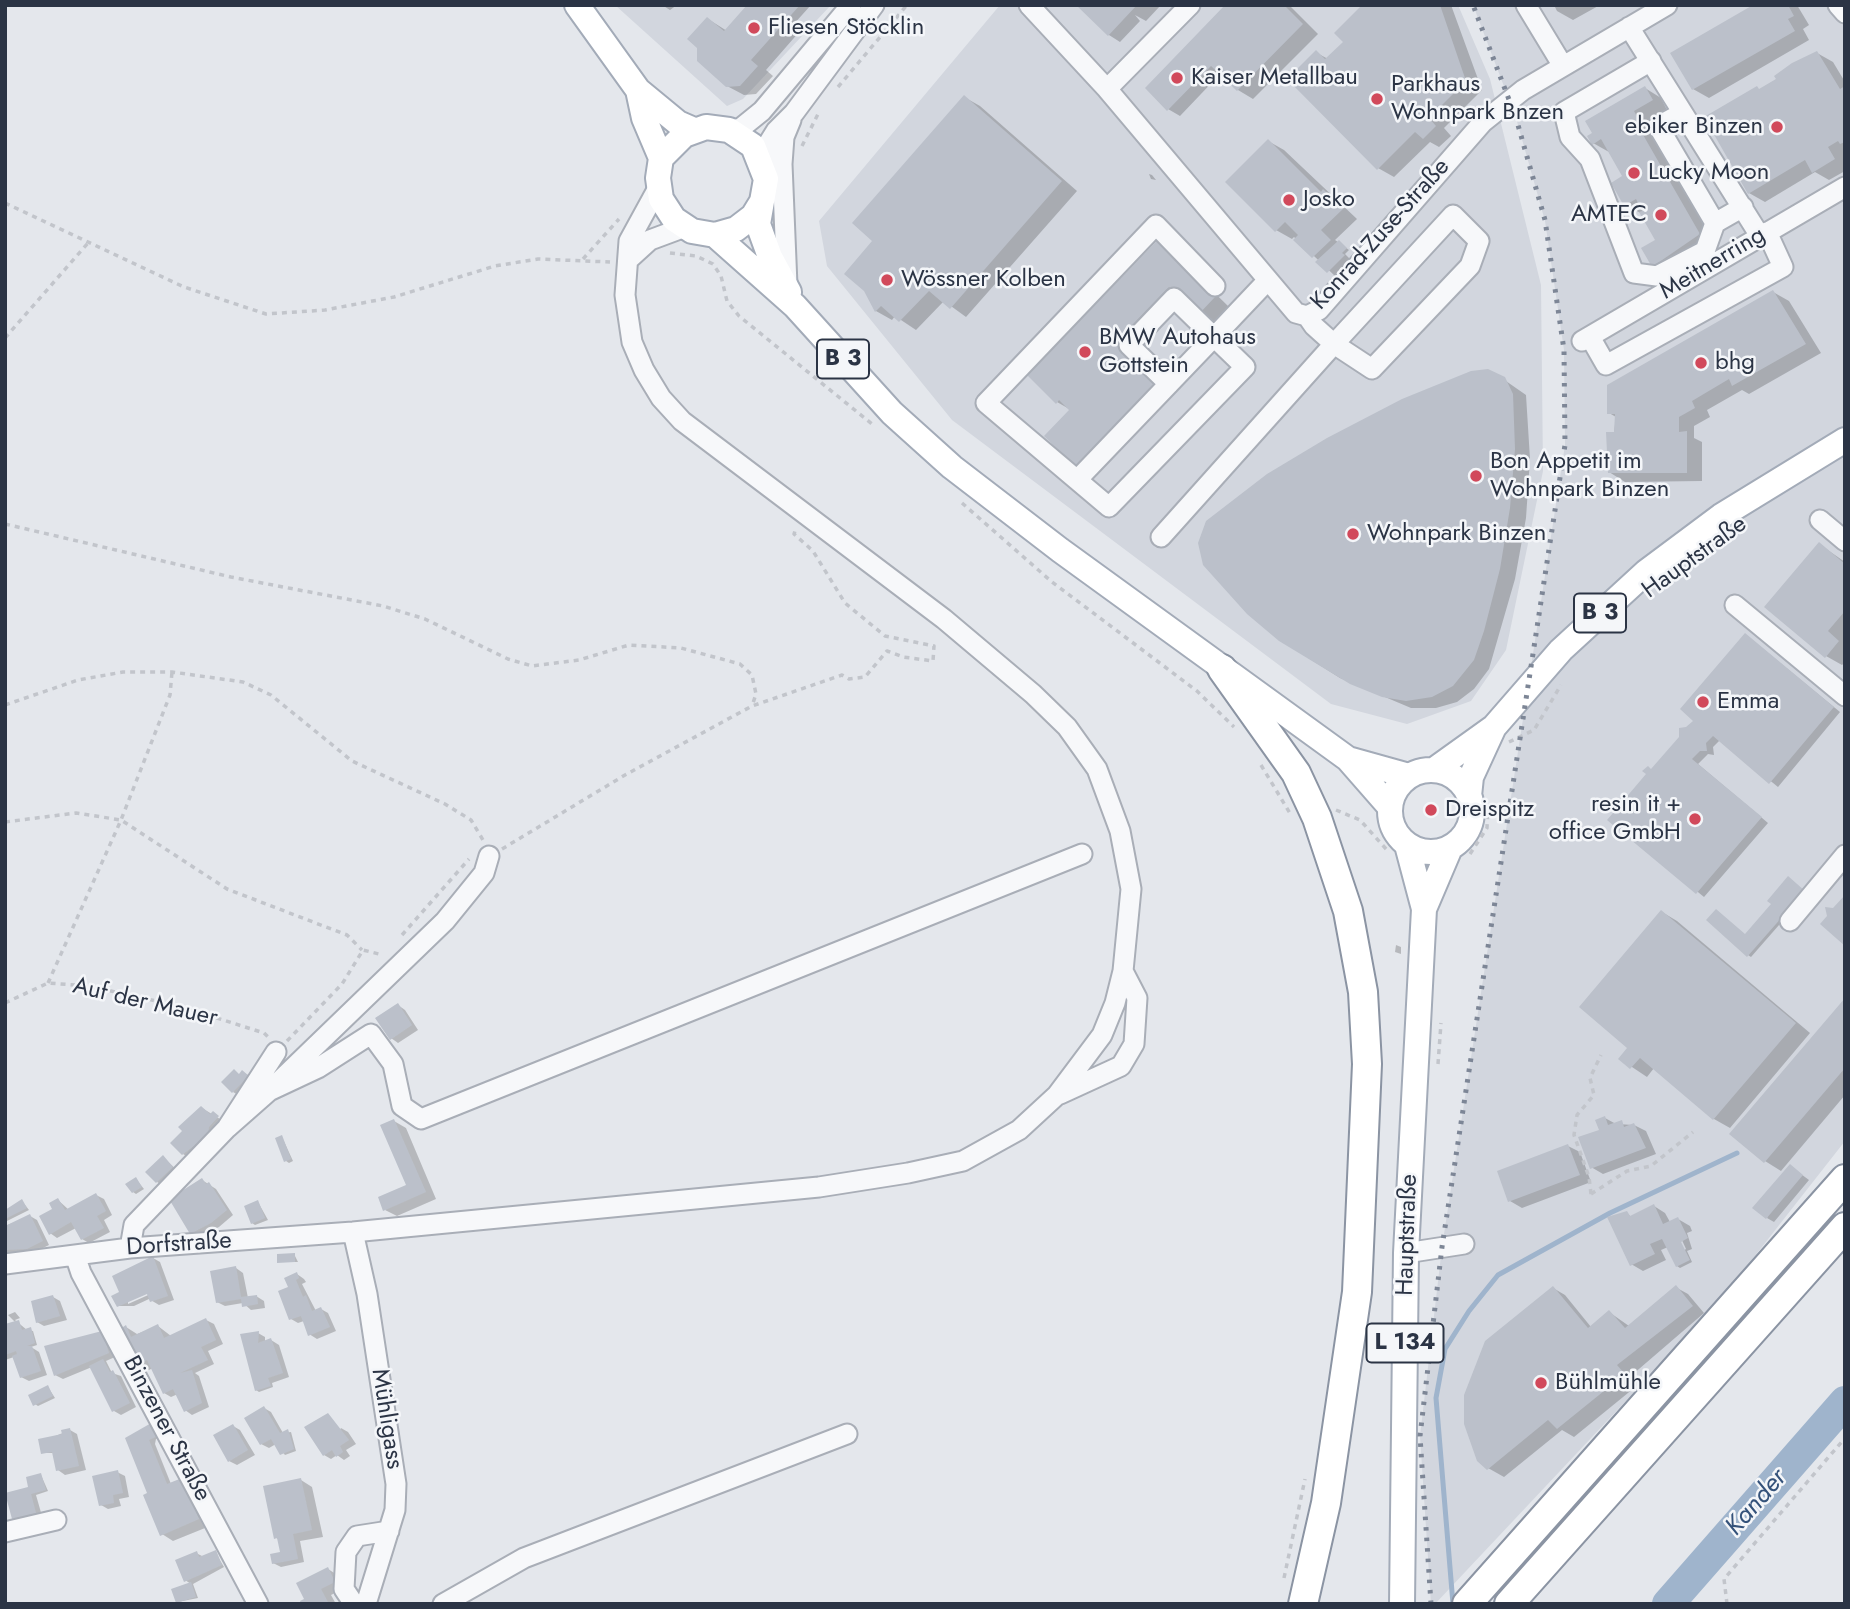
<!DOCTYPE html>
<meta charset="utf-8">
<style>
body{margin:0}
#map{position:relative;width:1850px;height:1609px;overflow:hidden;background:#e4e7ec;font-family:Jost,sans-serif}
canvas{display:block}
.frame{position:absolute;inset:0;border:7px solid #2b3445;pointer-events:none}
</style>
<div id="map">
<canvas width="1850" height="1609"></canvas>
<div class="frame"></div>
</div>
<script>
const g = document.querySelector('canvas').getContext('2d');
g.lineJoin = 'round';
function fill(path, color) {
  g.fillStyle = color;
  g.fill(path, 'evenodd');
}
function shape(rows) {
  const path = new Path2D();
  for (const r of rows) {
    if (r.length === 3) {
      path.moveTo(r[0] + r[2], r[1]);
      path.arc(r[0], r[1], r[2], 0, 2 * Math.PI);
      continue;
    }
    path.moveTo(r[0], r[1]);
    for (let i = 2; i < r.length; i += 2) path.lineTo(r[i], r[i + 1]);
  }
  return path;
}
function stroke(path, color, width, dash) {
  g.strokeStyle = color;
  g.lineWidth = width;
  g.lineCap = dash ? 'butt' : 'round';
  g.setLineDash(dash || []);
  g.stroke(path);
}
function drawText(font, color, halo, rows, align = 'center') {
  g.font = font + ' Jost,sans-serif';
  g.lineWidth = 5;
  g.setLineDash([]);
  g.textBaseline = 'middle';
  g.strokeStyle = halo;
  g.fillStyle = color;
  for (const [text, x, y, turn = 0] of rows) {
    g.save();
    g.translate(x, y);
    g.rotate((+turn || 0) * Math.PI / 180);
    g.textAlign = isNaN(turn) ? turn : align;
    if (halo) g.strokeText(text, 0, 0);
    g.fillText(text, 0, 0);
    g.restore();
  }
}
const built = shape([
 [615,5,831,5,743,99,727,106],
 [1000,5,1458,5,1490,79,1541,285,1543,471,1506,650,1471,701,1407,724,1331,704,952,420,827,266,819,221],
 [1473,5,1845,5,1845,1141,1718,1303,1435,1604,1431,1604,1420,1436,1442,1247,1565,445,1564,350,1545,221,1516,118]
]);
const shadow = shape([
 [662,5,677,5,670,10],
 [750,5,811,5,793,25,800,31,766,70,773,76,756,94,744,95,727,86,708,19,727,31],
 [1079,5,1161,5,1146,21,1135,15,1140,21,1120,42,1109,35],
 [1228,5,1289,5,1318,34,1253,99,1238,90,1221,73,1180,116,1168,109],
 [1364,5,1451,5,1482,90,1444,128,1451,136,1439,147,1430,142,1394,177,1378,168,1317,53,1328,59,1345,42],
 [1554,5,1600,5,1573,20,1557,11],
 [1757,5,1797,5,1809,25,1803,29,1809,40,1709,98,1693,89],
 [1817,53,1833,62,1845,82,1845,171,1829,180,1815,172,1765,202,1749,193,1760,90],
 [1645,88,1661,98,1667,110,1648,121,1660,141,1657,143,1715,243,1669,275,1653,266,1657,241,1642,214,1625,204,1625,177,1609,152,1593,143],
 [964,97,980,106,1077,191,966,317,944,301,916,330,895,316,892,320,876,311,865,290,875,241],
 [1268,141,1284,150,1357,219,1335,240,1349,250,1345,254,1351,260,1335,276,1294,237,1292,239,1276,230],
 [1149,174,1152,175,1156,180,1151,179],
 [1157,243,1173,252,1229,307,1215,322,1199,313,1183,298,1130,353,1088,473,1076,466,1071,410,1057,402],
 [1773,292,1789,301,1821,353,1749,394,1742,390,1707,410,1710,417,1694,426,1694,438,1702,442,1702,481,1625,482,1609,472,1616,417,1609,413],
 [1493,372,1526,395,1530,459,1526,518,1515,579,1489,669,1474,689,1457,702,1436,708,1411,708,1340,678,1280,640],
 [1819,544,1845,562,1845,662,1842,665,1826,656],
 [1746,635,1840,712,1778,787,1720,740,1713,747,1714,755,1708,754,1698,764,1768,823,1704,897,1610,820,1695,721],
 [1807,893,1751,957,1748,955,1746,936],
 [1662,912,1677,921,1810,1033,1730,1128,1714,1119,1654,1068,1647,1077,1620,1059,1629,1047],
 [1396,945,1401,947,1401,954,1395,952],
 [1845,1000,1845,1095,1781,1171,1765,1161],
 [398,1005,405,1010,418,1030,398,1043,391,1038],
 [242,1072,250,1076,240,1096,233,1092],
 [202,1108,225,1122,205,1149,197,1144,186,1156,183,1154],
 [1605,1118,1616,1124,1634,1125,1646,1131,1656,1154,1603,1174,1591,1167],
 [394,1121,406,1128,436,1199,397,1216,385,1210,409,1186],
 [282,1137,293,1161,289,1163,286,1161],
 [1568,1146,1580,1152,1591,1182,1522,1208,1510,1201],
 [163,1157,179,1172,164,1186,157,1182],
 [1790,1166,1809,1180,1774,1222,1767,1218],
 [136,1179,144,1189,136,1194,133,1192],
 [202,1180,216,1189,233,1215,219,1227,198,1237,191,1232],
 [96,1195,104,1199,112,1215,104,1220,110,1232,89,1243,82,1239,76,1228,57,1238,50,1233,58,1200,69,1210],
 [22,1201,29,1210,5,1222,5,1212],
 [258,1202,268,1220,255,1225,252,1223],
 [1654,1206,1665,1213,1670,1222,1678,1219,1690,1226,1692,1231,1687,1233,1692,1249,1687,1251,1692,1262,1680,1268,1677,1266,1668,1247,1661,1250,1666,1260,1643,1271,1631,1264,1627,1213,1631,1217],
 [1677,1229,1686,1249,1683,1251],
 [30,1216,37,1220,49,1245,35,1252,5,1255,5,1226],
 [294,1254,298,1262,279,1262],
 [153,1258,160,1262,174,1300,159,1305,149,1299,134,1306,118,1306],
 [154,1288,155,1292,128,1304,128,1300],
 [236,1268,243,1273,248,1298,256,1296,264,1301,265,1308,251,1310,243,1303,225,1306,217,1302],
 [297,1274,304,1279,306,1282,302,1284,316,1311,321,1309,328,1313,336,1331,317,1339,309,1334,304,1321,298,1323,291,1319,290,1288],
 [1553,1288,1565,1295,1591,1327,1609,1312,1629,1326,1677,1288,1688,1294,1704,1313,1632,1375,1639,1384,1574,1437,1562,1430,1504,1477,1488,1468],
 [53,1297,60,1301,67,1320,44,1326,37,1322],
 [15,1312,20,1318,15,1320,27,1330,33,1331,37,1345,31,1347,39,1352,47,1375,29,1381,21,1377,14,1357,5,1360,5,1332,16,1323,8,1315],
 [206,1320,214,1324,223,1344,208,1351,214,1364,195,1373,199,1376,209,1407,192,1415,185,1410,178,1394,171,1397,164,1393,153,1368,149,1370,138,1363,126,1327,137,1334,158,1326,171,1336],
 [101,1333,109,1337,115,1357,106,1361,112,1373,121,1376,136,1407,121,1415,114,1411,92,1367,63,1379,55,1375],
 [258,1333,265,1337,265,1342,271,1340,279,1345,289,1377,272,1383,273,1387,259,1392,256,1390],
 [48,1387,55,1398,38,1406,35,1404],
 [264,1408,271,1412,283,1433,291,1432,296,1451,285,1455,276,1444,269,1448,261,1444],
 [233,1426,240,1430,255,1455,237,1465,229,1461],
 [146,1427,162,1437,156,1439,155,1444,171,1484,182,1480,210,1526,173,1541,162,1534,149,1494],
 [341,1428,348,1432,356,1444,346,1450,350,1456,344,1460,337,1455,331,1459,324,1455],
 [70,1430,77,1434,86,1470,65,1475,58,1470,54,1453,43,1453,48,1439],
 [117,1472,125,1476,129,1497,119,1499,121,1506,108,1509,101,1505],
 [41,1475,48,1491,36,1495,42,1516,20,1522,13,1518],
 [301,1480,312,1487,323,1537,300,1541,304,1562,281,1567,273,1563,282,1553,279,1540,275,1537],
 [215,1552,224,1567,193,1584,198,1598,178,1602,191,1584,185,1580,196,1553,204,1557],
 [328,1569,339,1576,345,1588,331,1595,336,1604,298,1604,306,1600]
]);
const stream = shape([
 [1453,1604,1436,1398,1445,1349,1469,1311,1498,1275,1610,1213,1737,1153]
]);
const river = shape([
 [1668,1604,1845,1402]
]);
const building = shape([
 [747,5,800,5,751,60,758,66,740,86,726,87,697,61,697,48,687,39,707,17,724,31],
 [1076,5,1137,5,1108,36],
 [1225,5,1284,5,1303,24,1237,91,1211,66,1167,111,1145,88],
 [1362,5,1440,5,1466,81,1429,118,1436,126,1423,139,1415,132,1377,170,1287,79,1316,50,1325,59,1343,42,1334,33],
 [1753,5,1788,5,1794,16,1788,19,1795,31,1692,90,1670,53],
 [1817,51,1840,89,1845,86,1845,142,1840,144,1838,141,1828,147,1835,159,1812,173,1805,160,1748,194,1704,117,1757,86,1759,89,1776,79,1774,76,1792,63],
 [1645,86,1653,100,1634,111,1645,131,1642,133,1700,234,1652,267,1641,248,1655,240,1639,212,1642,211,1636,199,1624,206,1611,183,1622,176,1601,139,1592,145,1587,136,1592,133,1585,121],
 [964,95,1062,181,950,309,929,291,899,322,881,306,875,312,864,291,844,274,872,241,852,223],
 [1268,139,1321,192,1323,189,1343,209,1321,230,1331,240,1312,258,1293,240,1298,235,1285,222,1275,232,1225,182],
 [1339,240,1347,248,1342,253,1345,255,1327,273,1315,262],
 [1157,241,1215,297,1198,315,1169,287,1116,342,1157,383,1076,467,1044,436,1069,410,1059,400,1056,404,1027,375],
 [1773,290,1806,344,1732,386,1729,379,1692,401,1695,408,1679,417,1679,432,1687,431,1687,473,1608,473,1606,432,1614,432,1615,414,1607,414,1607,385],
 [1488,369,1505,377,1513,394,1515,449,1510,508,1500,569,1484,631,1474,660,1453,686,1432,697,1406,701,1382,697,1350,684,1279,641,1247,614,1203,565,1198,543,1206,521,1267,474,1327,438,1402,399,1471,371],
 [1819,542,1845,564,1845,611,1828,631,1839,641,1825,658,1764,607],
 [1745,633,1834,707,1769,784,1713,736,1706,743,1707,751,1700,751,1692,759,1762,817,1696,894,1607,820,1646,774,1642,771,1648,766,1651,769,1679,737,1679,728,1686,727,1693,721,1680,709],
 [1788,876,1805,891,1747,957,1706,920,1716,909,1745,934,1771,904,1767,901],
 [1845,895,1845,946,1820,924,1827,916,1825,907,1833,908],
 [1661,910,1796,1023,1713,1120,1640,1058,1630,1069,1618,1059,1627,1048,1579,1007],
 [1845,998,1845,1068,1764,1163,1729,1134],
 [398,1003,412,1025,390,1040,375,1018],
 [234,1069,239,1074,242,1070,249,1076,232,1093,221,1082],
 [201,1106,210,1114,213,1111,219,1116,209,1127,208,1135,182,1155,170,1143,182,1131,178,1127],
 [1605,1116,1608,1125,1622,1120,1624,1127,1634,1123,1646,1148,1590,1169,1578,1137,1599,1130,1595,1120],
 [394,1119,426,1192,383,1211,378,1197,406,1185,380,1125],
 [282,1135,291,1159,284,1162,275,1138],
 [1568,1144,1580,1175,1508,1202,1497,1171],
 [163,1155,173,1167,156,1183,145,1172],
 [1790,1164,1803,1175,1766,1219,1752,1208],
 [136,1177,142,1187,132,1193,125,1184],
 [202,1178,206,1184,209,1182,227,1210,211,1223,190,1234,169,1199],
 [96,1193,106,1211,97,1216,104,1228,81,1240,71,1222,49,1235,39,1216,52,1209,49,1203,58,1198,65,1210],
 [22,1199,27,1208,5,1219,5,1210],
 [258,1200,265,1218,251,1224,244,1206],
 [1654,1204,1663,1224,1678,1217,1688,1238,1681,1242,1690,1260,1676,1267,1662,1239,1650,1244,1655,1254,1630,1266,1607,1217,1627,1211,1630,1216],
 [30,1214,43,1241,27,1249,5,1250,5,1226],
 [295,1253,295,1262,277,1263,277,1254],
 [153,1256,168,1296,150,1302,147,1294,117,1307,111,1296,119,1292,112,1276],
 [236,1266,241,1297,257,1295,258,1304,242,1307,241,1299,216,1303,210,1271],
 [297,1272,299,1278,296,1280,303,1297,306,1295,312,1311,321,1307,330,1327,308,1336,301,1316,289,1320,278,1291,288,1287,284,1278],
 [1676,1285,1693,1306,1617,1365,1625,1374,1557,1429,1548,1420,1487,1470,1477,1461,1464,1424,1464,1395,1485,1341,1553,1286,1588,1328,1609,1310,1625,1328],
 [53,1295,60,1316,36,1323,31,1301],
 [206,1318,216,1340,201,1347,208,1360,180,1373,192,1370,202,1403,184,1412,173,1389,163,1394,147,1360,136,1365,120,1329,126,1325,131,1337,158,1324,164,1338],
 [19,1320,22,1330,31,1327,35,1343,27,1346,32,1346,41,1371,20,1378,12,1356,17,1354,16,1351,5,1355,5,1324],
 [102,1331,109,1353,54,1376,44,1346],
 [259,1331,258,1343,271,1338,283,1373,268,1378,271,1386,255,1391,240,1334],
 [103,1359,110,1372,113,1370,130,1403,112,1412,89,1366],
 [48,1385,53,1396,33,1406,28,1395],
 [264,1406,280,1433,288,1429,294,1449,280,1455,271,1439,260,1445,244,1418],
 [328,1413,349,1440,340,1446,343,1452,336,1457,332,1450,323,1456,304,1427],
 [153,1422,160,1435,149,1440,167,1484,182,1478,199,1519,160,1536,143,1495,147,1493,125,1438],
 [233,1424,248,1450,228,1462,213,1435],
 [70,1428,79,1466,56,1471,52,1452,41,1454,38,1439,62,1434,61,1430],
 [118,1470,123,1493,113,1495,114,1503,99,1506,92,1476],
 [41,1473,46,1490,31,1494,36,1513,12,1519,5,1493,28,1487,26,1477],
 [301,1478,312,1530,293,1534,298,1559,272,1564,270,1554,280,1552,277,1538,274,1539,263,1486],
 [216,1550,222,1565,184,1582,175,1560,197,1551,199,1557],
 [328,1567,335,1582,321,1589,329,1604,301,1604,300,1601,304,1599,296,1583],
 [191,1582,196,1597,176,1603,171,1589]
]);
const path = shape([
 [838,87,907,5],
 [802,146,819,112],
 [5,203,184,287,266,314,325,310,394,297,495,266,538,259,610,262],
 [670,253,696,256,713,264,721,276,727,301,739,316,872,424],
 [583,259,619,219],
 [5,338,88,243],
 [962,503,1052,582,1197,691,1234,727],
 [5,524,231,577,383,606,425,619,508,659,532,666,579,660,629,645,681,648,740,664,752,675,756,694,752,706],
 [5,705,78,680,123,672,172,672,243,682,271,695,352,761,445,804,471,820,483,840],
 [1509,742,1534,730,1561,685],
 [1261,765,1291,815],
 [1336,810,1360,820,1387,850],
 [5,822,76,813,121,820,227,889,347,935,362,950],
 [502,849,625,775,752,706,842,675,849,679,865,677,887,651,903,657,933,661,934,646,885,636,845,603,813,551,794,534,796,528],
 [1470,854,1487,828,1488,804],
 [402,935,469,859],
 [48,983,121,820,170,695,172,672],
 [5,1003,48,983,88,986,179,1006,264,1033,269,1038],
 [287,1041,342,984,363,950,383,955],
 [1438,1064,1441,1023],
 [1591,1194,1589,1177,1574,1135,1577,1115,1594,1095,1590,1078,1601,1055],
 [1591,1194,1627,1171,1651,1166,1693,1132],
 [1284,1578,1305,1479],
 [1727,1604,1724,1579,1845,1438]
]);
const minor = shape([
 [1029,5,1107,89,1296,313,1307,316,1319,310,1483,122,1523,90,1667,5],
 [1526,5,1563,66],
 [1838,5,1845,13],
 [1629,27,1760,236],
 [1651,61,1564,112,1570,137,1590,159,1634,273,1657,276,1705,251,1715,223],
 [1107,89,1190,5],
 [1682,113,1658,126,1715,223,1743,207],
 [729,130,741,128,762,111,851,5],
 [764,168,766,147,776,131,794,113,874,5],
 [628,260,650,240,685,227],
 [787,285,782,164,784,137,791,120],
 [1590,337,1606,365,1783,267,1767,232],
 [1582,341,1845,187],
 [1169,384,1129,345,1174,298,1214,337,1245,367,1109,507,1077,480,1169,384,1214,337,1268,280],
 [1077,480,986,403,1156,225,1215,286],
 [1820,520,1845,541],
 [1161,537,1334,344,1372,369,1470,266,1479,241,1453,215,1334,344,1314,326,1307,316],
 [1735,605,1845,696],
 [1790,921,1845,855],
 [269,1091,318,1068,371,1034,393,1064,402,1106,421,1119,1082,854],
 [1060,1094,1121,1066,1134,1044,1137,998,1123,971],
 [227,1128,269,1091,445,921,484,873,489,856],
 [353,1232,367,1294,396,1484,395,1510,366,1604],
 [130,1248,134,1225,227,1128,276,1052],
 [1406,1253,1464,1244],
 [75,1255,81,1273,258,1604],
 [5,1264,130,1248,353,1232,819,1187,908,1173,963,1161,1019,1130,1057,1095,1102,1035,1115,1003,1123,971,1131,889,1120,831,1097,769,1067,727,1033,694,944,619,682,421,661,398,644,370,632,342,625,295,629,241,658,188],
 [5,1532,56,1520],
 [354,1604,344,1589,346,1552,357,1536,389,1531],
 [443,1604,524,1558,847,1434]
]);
const major = shape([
 [577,5,638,90,678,123,694,130],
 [638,90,644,118,661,158],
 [761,203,753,216,736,229,715,235,692,231,674,219,661,199,658,178,661,158,684,135,706,127,729,130,753,146,766,179,758,224,770,257,789,292],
 [715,235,795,306,892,413,952,467,1060,550,1348,759,1390,807],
 [1348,759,1409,776],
 [1431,811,41],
 [1434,770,1494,727,1561,650,1646,572,1721,516,1845,440],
 [1469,796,1471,777,1494,727],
 [1424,909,1450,848],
 [1402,1604,1406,1253,1424,909,1407,845]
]);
const highway = shape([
 [1222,669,1296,773,1317,818,1348,911,1363,992,1367,1064,1357,1292,1326,1503,1303,1604],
 [1467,1604,1845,1179],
 [1509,1604,1845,1227]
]);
const rail = shape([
 [1431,1604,1420,1436,1442,1247,1565,445,1564,350,1545,220,1516,118,1473,5]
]);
const markers = [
 [754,28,7,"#d1495b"],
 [1177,78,7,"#d1495b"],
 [1377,99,7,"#d1495b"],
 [1777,127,7,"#d1495b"],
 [1634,173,7,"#d1495b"],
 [1289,200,7,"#d1495b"],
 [1661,215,7,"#d1495b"],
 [887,280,7,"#d1495b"],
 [1085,352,7,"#d1495b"],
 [1701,363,7,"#d1495b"],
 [1476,476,7,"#d1495b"],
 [1353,534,7,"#d1495b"],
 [1703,702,7,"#d1495b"],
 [1431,810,7,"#d1495b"],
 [1695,819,7,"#d1495b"],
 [1541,1383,7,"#d1495b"]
];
const shields = [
 [843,359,52],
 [1600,613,52],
 [1405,1343,77]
];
const shieldNames = [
 ["B 3",843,359],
 ["B 3",1600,613],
 ["L 134",1405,1343]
];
const poiNames = [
 ["Fliesen Stöcklin",768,28],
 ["Kaiser Metallbau",1191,78],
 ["Parkhaus",1391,85],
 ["Wohnpark Bnzen",1391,113],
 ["ebiker Binzen",1763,127,"right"],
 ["Lucky Moon",1648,173],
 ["Josko",1303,200],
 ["AMTEC",1647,215,"right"],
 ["Wössner Kolben",901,280],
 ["BMW Autohaus",1099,338],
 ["Gottstein",1099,366],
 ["bhg",1715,363],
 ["Bon Appetit im",1490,462],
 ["Wohnpark Binzen",1490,490],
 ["Wohnpark Binzen",1367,534],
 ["Emma",1717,702],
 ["resin it +",1681,805,"right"],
 ["office GmbH",1681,833,"right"],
 ["Dreispitz",1445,810],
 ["Bühlmühle",1555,1383]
];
const streetNames = [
 ["Konrad-Zuse-Straße",1381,235,-48],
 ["Meitnerring",1713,264,-31],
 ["Hauptstraße",1695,558,-36],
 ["Auf der Mauer",145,1003,13],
 ["Hauptstraße",1408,1235,-88],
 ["Dorfstraße",179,1245,-4],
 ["Mühligass",386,1419,81],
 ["Binzener Straße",166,1429,62]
];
const waterNames = [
 ["Kander",1757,1503,-49]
];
fill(built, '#d2d6de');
fill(shadow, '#0003');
stroke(stream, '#9fb4cc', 5);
stroke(river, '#9fb4cc', 32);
fill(building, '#bbc0ca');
stroke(minor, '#a9aeb7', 23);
stroke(major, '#a3abb8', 28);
stroke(highway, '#8b94a3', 32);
stroke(path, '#c2c5cb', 3.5, [5, 5]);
stroke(minor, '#f7f8fa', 19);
stroke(major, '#fff', 24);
stroke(highway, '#fff', 28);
stroke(rail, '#7d8696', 5, [3.5, 7]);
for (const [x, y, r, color] of markers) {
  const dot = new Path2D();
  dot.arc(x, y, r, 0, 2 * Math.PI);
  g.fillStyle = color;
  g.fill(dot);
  stroke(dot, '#f4f6f9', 2.5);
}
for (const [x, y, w] of shields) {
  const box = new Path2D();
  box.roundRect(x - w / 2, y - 19.5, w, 39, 5);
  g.fillStyle = '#f4f6f9';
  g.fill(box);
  stroke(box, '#2b3445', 2);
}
drawText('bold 23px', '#2b3445', null, shieldNames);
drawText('24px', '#2b3445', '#f4f6f9', poiNames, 'left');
drawText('24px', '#2b3445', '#f4f6f9', streetNames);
drawText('italic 26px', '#34527a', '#f4f6f9', waterNames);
</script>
